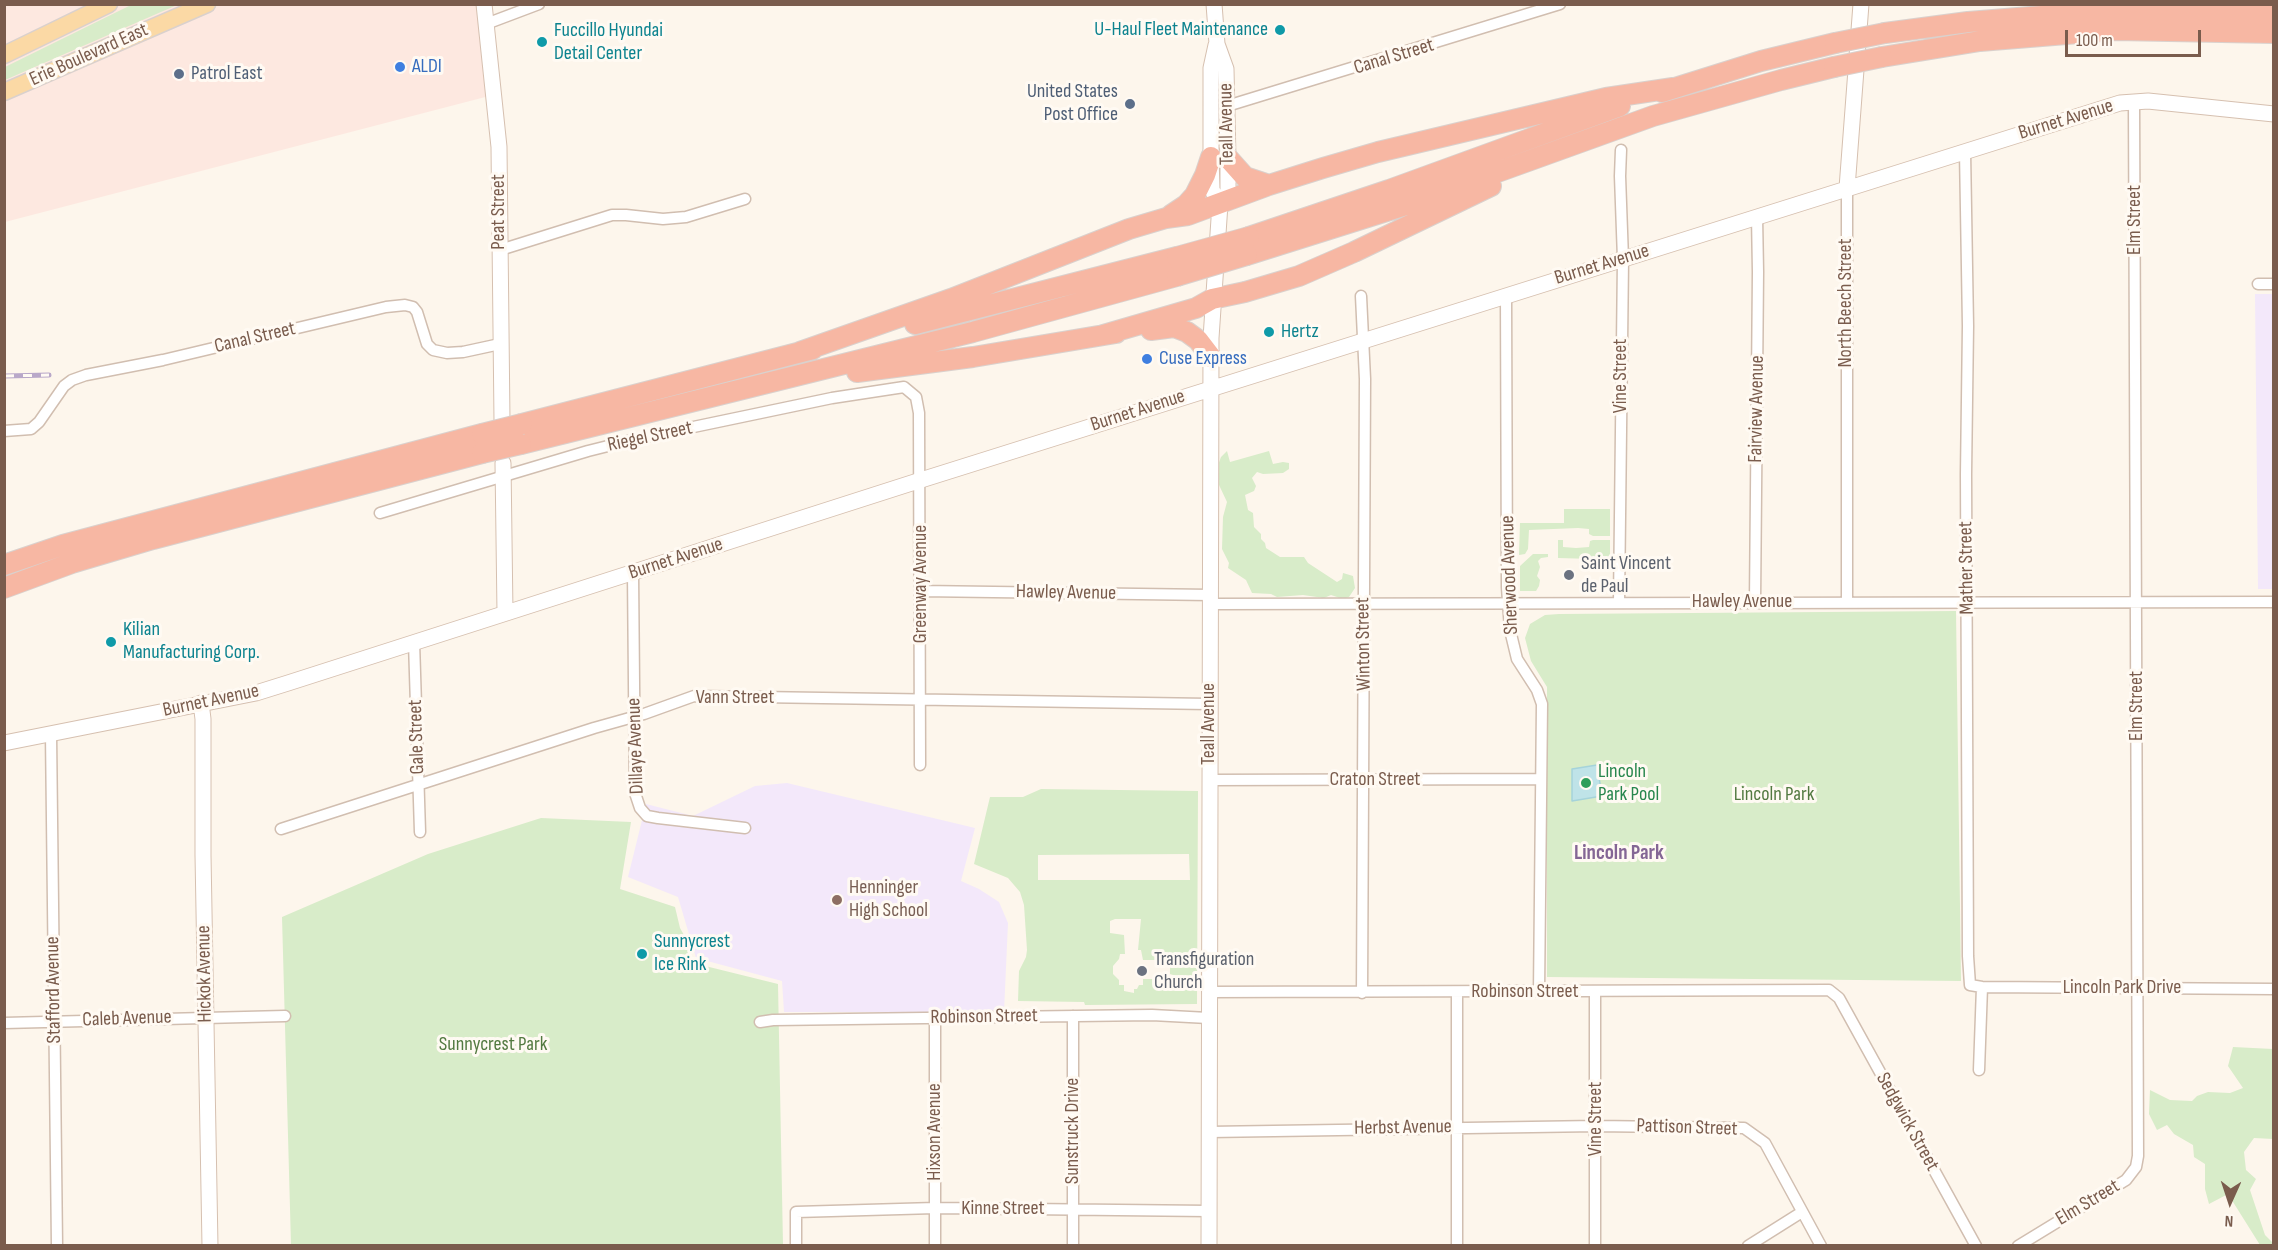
<!DOCTYPE html>
<style>
body{margin:0}
#map{position:relative;width:2278px;height:1250px;overflow:hidden;background:#fdf6ec;font-family:"Sofia Sans Condensed",sans-serif}
canvas{display:block}
.frame{position:absolute;inset:0;border:6px solid #7a5c4d;pointer-events:none}
.north{position:absolute;left:2200px;top:1172px;width:60px;height:60px;-webkit-text-stroke:4px #fffaf3;paint-order:stroke;rotate:183deg;font-size:16px;font-weight:700;line-height:24px;text-align:center;color:#7a5c4d}
.north::after{content:'';display:block;margin:auto;width:21px;height:27px;background:#7a5c4d;clip-path:polygon(50% 0,100% 100%,50% 72%,0 100%)}
.scale{position:absolute;left:2065px;top:30px;width:136px;height:27px;box-sizing:border-box;border:3px solid #7a5c4d;border-top:0;padding-left:8px;font-size:18px;line-height:21px;white-space:nowrap;color:#7a5c4d;-webkit-text-stroke:4px #fffaf3;paint-order:stroke}
</style>
<div id="map">
<canvas width="2278" height="1250"></canvas>
<div class="frame"></div>
<div class="north">N</div>
<div class="scale">100 m</div>
</div>
<script>
const g = document.querySelector('canvas').getContext('2d');
g.lineJoin = 'round';
function fill(path, color) {
  g.fillStyle = color;
  g.fill(path, 'evenodd');
}
function shape(rows) {
  const path = new Path2D();
  for (const r of rows) {
    path.moveTo(r[0], r[1]);
    for (let i = 2; i < r.length; i += 2) path.lineTo(r[i], r[i + 1]);
  }
  return path;
}
function stroke(path, color, width, dash) {
  g.strokeStyle = color;
  g.lineWidth = width;
  g.lineCap = dash ? 'butt' : 'round';
  g.setLineDash(dash || []);
  g.stroke(path);
}
function drawText(font, color, halo, rows, align = 'center') {
  g.font = font + ' "Sofia Sans Condensed",sans-serif';
  g.lineWidth = 6;
  g.setLineDash([]);
  g.textBaseline = 'middle';
  g.strokeStyle = halo;
  g.fillStyle = color;
  for (const [text, x, y, turn = 0] of rows) {
    g.save();
    g.translate(x, y);
    g.rotate((+turn || 0) * Math.PI / 180);
    g.textAlign = isNaN(turn) ? turn : align;
    if (halo) g.strokeText(text, 0, 0);
    g.fillText(text, 0, 0);
    g.restore();
  }
}
const commercial = shape([
 [4,5,484,5,493,95,5,222]
]);
const education = shape([
 [2255,294,2273,294,2273,589,2258,589],
 [787,783,975,828,961,881,979,889,999,902,1008,923,1004,1012,784,1012,782,981,696,958,678,897,628,877,646,804,693,816,755,786]
]);
const green = shape([
 [131,5,177,5,5,80,5,67],
 [1227,451,1230,462,1269,451,1273,464,1283,462,1289,463,1289,469,1283,473,1263,474,1257,472,1252,478,1256,486,1254,491,1245,495,1248,510,1253,513,1254,527,1261,534,1261,539,1265,543,1266,548,1280,557,1304,557,1308,563,1337,582,1342,579,1343,573,1353,576,1355,588,1349,597,1343,599,1331,595,1324,598,1303,595,1277,597,1271,594,1252,593,1246,580,1228,568,1229,563,1222,549,1223,517,1227,502,1219,485,1218,465,1221,457],
 [1564,509,1610,509,1610,536,1593,536,1589,534,1589,529,1578,528,1529,530,1528,549,1525,554,1519,555,1520,523,1564,523],
 [1558,540,1563,540,1563,547,1576,548,1589,547,1590,541,1593,540,1610,540,1610,563,1594,563,1593,559,1558,558],
 [1533,554,1548,554,1548,557,1541,558,1538,561,1540,567,1537,576,1540,580,1539,586,1536,591,1520,591,1520,566],
 [1956,611,1961,981,1547,977,1547,687,1531,661,1525,638,1530,624,1545,615,1559,614],
 [1041,789,1198,791,1197,1004,1085,1005,1084,1002,1018,1001,1019,971,1026,957,1027,950,1024,905,1020,892,1008,878,974,864,990,797,1023,797],
 [1189,854,1190,880,1038,880,1038,855],
 [1115,919,1141,919,1138,950,1141,950,1143,960,1164,960,1164,954,1169,954,1169,960,1173,960,1173,964,1170,965,1170,974,1173,975,1173,979,1171,979,1169,985,1164,983,1164,979,1143,979,1143,985,1139,985,1137,989,1134,989,1134,993,1124,991,1124,985,1119,985,1119,980,1113,974,1113,966,1119,959,1120,954,1125,954,1124,935,1110,933,1110,921],
 [541,818,631,822,620,889,675,907,680,928,689,944,689,962,778,984,783,1245,291,1245,282,917,428,854],
 [2233,1047,2273,1049,2273,1139,2254,1138,2244,1152,2246,1170,2256,1179,2250,1190,2265,1235,2273,1243,2273,1245,2260,1245,2228,1194,2209,1204,2205,1189,2205,1164,2194,1157,2193,1145,2174,1134,2167,1125,2157,1130,2149,1114,2150,1090,2170,1100,2192,1101,2197,1096,2208,1092,2230,1093,2243,1088,2228,1066]
]);
const water = shape([
 [1597,765,1602,796,1572,801,1572,769,1597,765]
]);
const street = shape([
 [486,24,539,4],
 [1227,106,1560,4],
 [1965,151,1968,326,1966,474,1968,956,1970,985,1982,987,2274,989],
 [1847,188,1847,601],
 [500,250,612,215,626,215,663,219,686,217,745,199],
 [2258,284,2274,284],
 [1506,295,1507,587,1510,630,1517,659,1537,690,1542,704,1539,992],
 [1361,296,1365,379,1362,993],
 [4,431,31,429,39,422,64,386,72,380,86,375,163,360,386,307,405,305,413,307,417,312,427,344,433,350,447,353,463,352,500,344],
 [380,513,588,451,636,439,832,398,904,387,916,397,919,413,920,765],
 [633,573,635,793,640,808,647,816,658,818,745,828],
 [921,591,1211,595],
 [1619,602,1623,259,1620,176,1621,150],
 [1755,602,1758,272,1757,216],
 [1211,604,2274,602],
 [414,642,420,832],
 [51,734,57,1246],
 [1209,780,1541,779],
 [281,829,594,728,644,714,694,696,1209,704],
 [1208,992,1829,990,1839,998,1976,1246],
 [1595,992,1595,1246],
 [1073,1016,1073,1246],
 [760,1022,773,1020,1152,1015,1208,1018],
 [4,1023,285,1016],
 [1979,1070,1982,987],
 [1209,1132,1596,1126,1744,1128,1765,1143,1821,1246],
 [796,1246,796,1212,935,1208,1209,1211],
 [935,1246,935,1018],
 [1457,1246,1457,992],
 [1748,1246,1802,1212],
 [2018,1246,2126,1180,2136,1167,2138,1156,2134,102]
]);
const secondary = shape([
 [484,4,499,147,502,421],
 [1216,45,1211,68,1211,157,1212,190,1220,204],
 [1847,188,1861,4],
 [503,463,505,613],
 [201,703,203,719,203,855,210,1246],
 [4,743,256,693,288,683,921,480,2104,108,2120,103,2148,101,2274,114],
 [1209,1246,1211,338,1220,204,1228,192,1228,158,1226,69,1217,44,1214,4]
]);
const primary = shape([
 [4,55,109,4],
 [4,92,207,4]
]);
const highway = shape([
 [1885,33,1968,22,2092,12,2274,14],
 [1882,57,1980,41,2116,30,2274,33],
 [1662,92,1761,61,1835,43],
 [1228,158,1245,177,1269,185],
 [1171,215,1186,205,1195,195,1205,175,1211,157],
 [1249,237,1389,190,1620,106],
 [1247,255,1406,205,1653,116,1781,80,1834,67],
 [915,324,1177,257],
 [1151,330,1174,327,1187,332,1198,340,1211,357],
 [1103,335,1196,308,1212,299,1245,292,1299,276,1354,252,1491,186],
 [800,352,951,299,1129,229,1166,218,1188,215,1269,185,1323,168,1378,152,1606,98,1673,88],
 [857,372,973,357,1116,333],
 [522,424,813,349],
 [521,444,973,332,1177,276],
 [4,565,63,545,482,434],
 [4,588,72,563,153,539,482,453]
]);
const rail = shape([
 [5,376,49,375]
]);
const highwayBridge = shape([
 [1835,43,1885,33],
 [1834,67,1882,57],
 [1177,257,1249,237],
 [1177,276,1247,255],
 [482,434,522,424],
 [482,453,521,444]
]);
const markers = [
 [1280,30,6,"#0f9aa8"],
 [542,42,6,"#0f9aa8"],
 [400,67,6,"#3f7fe0"],
 [179,74,6,"#5c6f8a"],
 [1130,104,6,"#5c6f8a"],
 [1269,332,6,"#0f9aa8"],
 [1147,359,6,"#3f7fe0"],
 [1569,575,6,"#6b7280"],
 [111,642,6,"#0f9aa8"],
 [1586,783,6,"#2e9e5b"],
 [837,900,6,"#8d6e63"],
 [642,954,6,"#0f9aa8"],
 [1142,971,6,"#6b7280"]
];
const cultureNames = [
 ["U-Haul Fleet Maintenance",1268,30,"right"],
 ["Fuccillo Hyundai",554,31],
 ["Detail Center",554,54],
 ["Hertz",1281,332],
 ["Kilian",123,630],
 ["Manufacturing Corp.",123,653],
 ["Sunnycrest",654,942],
 ["Ice Rink",654,965]
];
const streetNames = [
 ["Erie Boulevard East",89,55,-24],
 ["Canal Street",1394,57,-17],
 ["Burnet Avenue",2066,120,-17],
 ["Teall Avenue",1227,124,-91],
 ["Peat Street",499,212,-90],
 ["Elm Street",2135,220,-90],
 ["Burnet Avenue",1602,265,-17],
 ["North Beech Street",1846,303,-90],
 ["Canal Street",255,338,-13],
 ["Vine Street",1621,376,-90],
 ["Fairview Avenue",1757,409,-89],
 ["Burnet Avenue",1138,411,-18],
 ["Riegel Street",650,437,-12],
 ["Burnet Avenue",676,559,-18],
 ["Mather Street",1967,568,-91],
 ["Sherwood Avenue",1510,575,-92],
 ["Greenway Avenue",921,584,-90],
 ["Hawley Avenue",1066,593,1],
 ["Hawley Avenue",1742,602],
 ["Winton Street",1364,644,-91],
 ["Vann Street",735,698],
 ["Burnet Avenue",211,701,-12],
 ["Elm Street",2137,706,-90],
 ["Teall Avenue",1209,724,-90],
 ["Gale Street",417,737,-92],
 ["Dillaye Avenue",636,746,-92],
 ["Craton Street",1375,780],
 ["Hickok Avenue",205,974,-91],
 ["Lincoln Park Drive",2122,988],
 ["Stafford Avenue",54,990,-91],
 ["Robinson Street",1525,992],
 ["Robinson Street",984,1017,-1],
 ["Caleb Avenue",127,1019,-2],
 ["Vine Street",1596,1119,-90],
 ["Sedgwick Street",1907,1122,61],
 ["Herbst Avenue",1403,1128,-1],
 ["Pattison Street",1687,1128,2],
 ["Sunstruck Drive",1073,1131,-90],
 ["Hixson Avenue",935,1132,-90],
 ["Elm Street",2088,1203,-31],
 ["Kinne Street",1003,1209]
];
const shopNames = [
 ["ALDI",412,67],
 ["Cuse Express",1159,359]
];
const serviceNames = [
 ["Patrol East",191,74],
 ["United States",1118,92,"right"],
 ["Post Office",1118,115,"right"]
];
const worshipNames = [
 ["Saint Vincent",1581,564],
 ["de Paul",1581,587],
 ["Transfiguration",1154,960],
 ["Church",1154,983]
];
const leisureNames = [
 ["Lincoln",1598,772],
 ["Park Pool",1598,795]
];
const parkNames = [
 ["Lincoln Park",1774,795],
 ["Sunnycrest Park",493,1045]
];
const educationNames = [
 ["Henninger",849,888],
 ["High School",849,911]
];
const neighbourhoodNames = [
 ["Lincoln Park",1619,854]
];
fill(commercial, '#fde8e0');
fill(education, '#f3e8fa');
fill(green, '#d8ecc9');
fill(water, '#bfe3e8');
stroke(water, '#a5d3da', 1.5);
stroke(street, '#d1beb0', 13);
stroke(secondary, '#d6c0b0', 17);
stroke(primary, '#dad1cd', 19);
stroke(highway, '#dad1cd', 22);
stroke(street, '#fff', 10);
stroke(secondary, '#fff', 15);
stroke(primary, '#fbd9a5', 16);
stroke(highway, '#f7b7a3', 20);
stroke(rail, '#b9a8c9', 5);
stroke(rail, '#fffaf3', 3, [9]);
stroke(highwayBridge, '#dad1cd', 22, []);
stroke(highwayBridge, '#f7b7a3', 20);
for (const [x, y, r, color] of markers) {
  const dot = new Path2D();
  dot.arc(x, y, r, 0, 2 * Math.PI);
  g.fillStyle = color;
  g.fill(dot);
  stroke(dot, '#fffaf3', 2);
}
drawText('20px', '#0d838f', '#fffaf3', cultureNames, 'left');
drawText('20px', '#7a5c4d', '#fffaf3', streetNames);
drawText('20px', '#366cbe', '#fffaf3', shopNames, 'left');
drawText('20px', '#4e5e75', '#fffaf3', serviceNames, 'left');
drawText('20px', '#5b616d', '#fffaf3', worshipNames, 'left');
drawText('20px', '#27864d', '#fffaf3', leisureNames, 'left');
drawText('20px', '#537a41', '#fffaf3', parkNames);
drawText('20px', '#785e54', '#fffaf3', educationNames, 'left');
drawText('bold 21px', '#846695', '#fffaf3', neighbourhoodNames);
</script>
